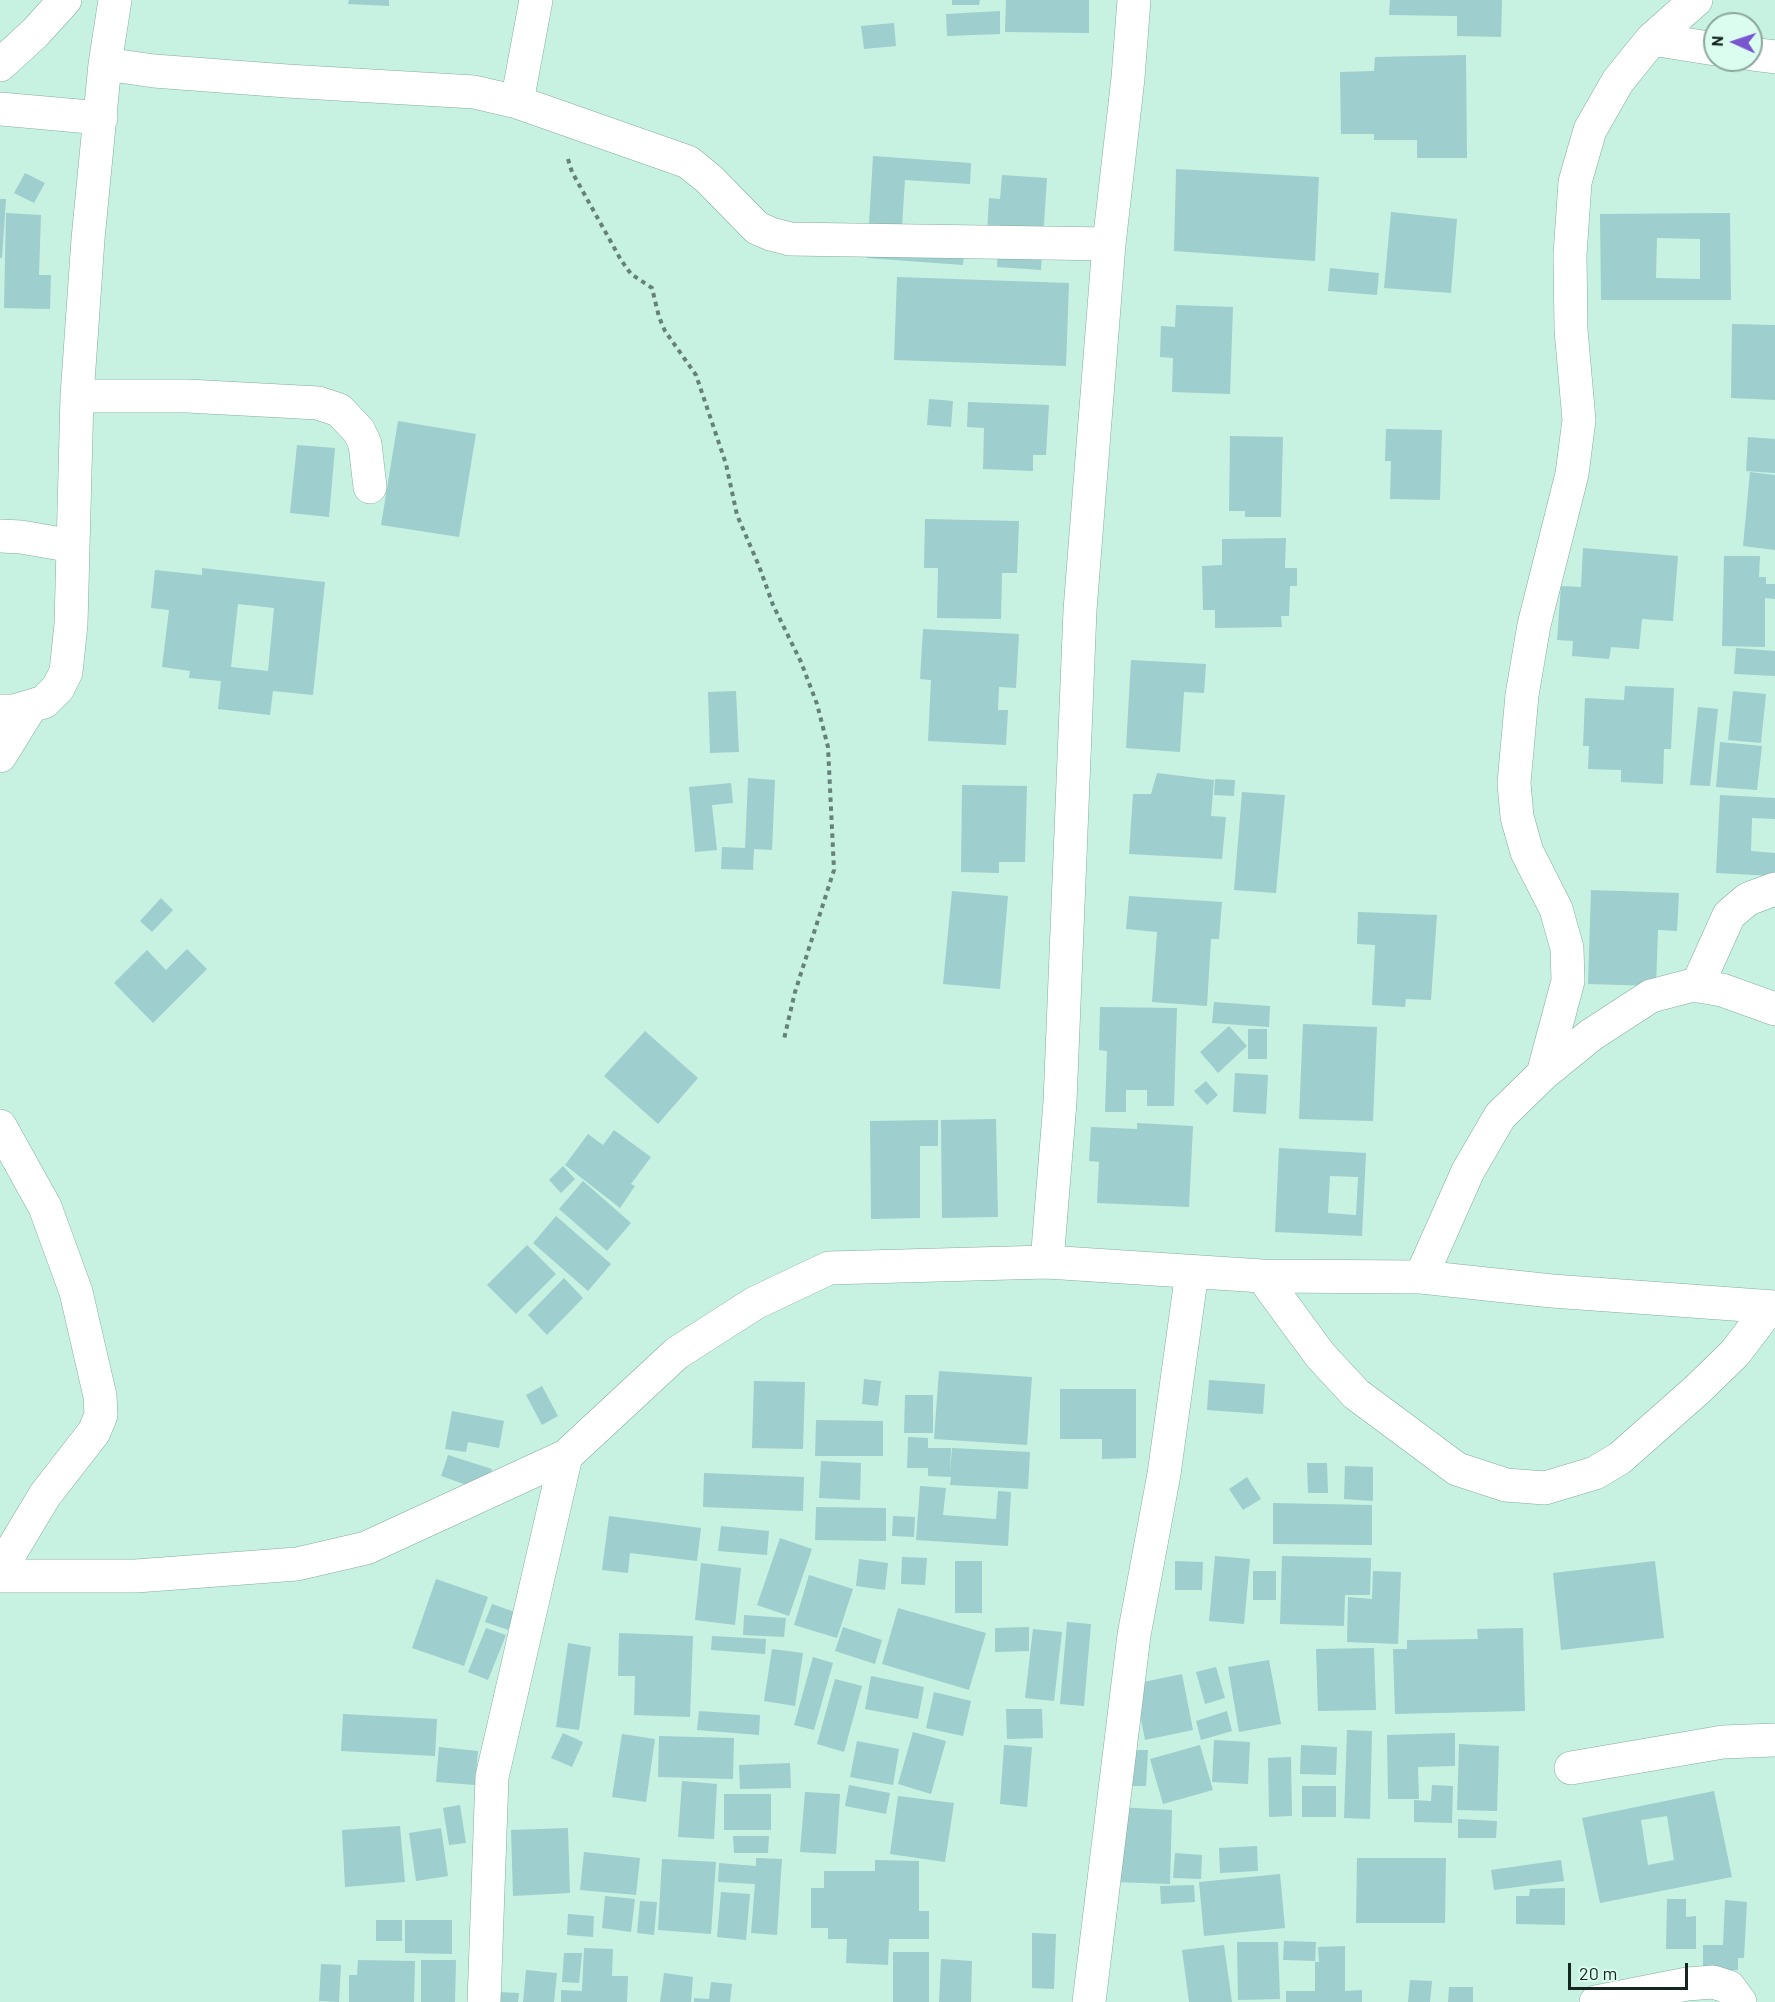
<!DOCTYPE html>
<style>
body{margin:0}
#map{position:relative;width:1775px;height:2002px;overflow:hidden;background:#c7f2e2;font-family:Barlow,sans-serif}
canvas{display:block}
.north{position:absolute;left:1703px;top:12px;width:60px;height:60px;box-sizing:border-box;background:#dbfdf0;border:2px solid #8ca79d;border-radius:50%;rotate:273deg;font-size:16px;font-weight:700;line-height:24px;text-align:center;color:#152620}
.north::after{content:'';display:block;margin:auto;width:21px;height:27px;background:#7756d0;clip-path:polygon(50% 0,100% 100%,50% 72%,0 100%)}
.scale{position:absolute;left:1568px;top:1963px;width:120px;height:27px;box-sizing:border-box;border:3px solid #152620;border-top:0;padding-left:8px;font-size:18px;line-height:21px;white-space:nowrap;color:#152620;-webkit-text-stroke:4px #dbfdf0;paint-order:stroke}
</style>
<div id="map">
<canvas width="1775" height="2002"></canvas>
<div class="north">N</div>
<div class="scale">20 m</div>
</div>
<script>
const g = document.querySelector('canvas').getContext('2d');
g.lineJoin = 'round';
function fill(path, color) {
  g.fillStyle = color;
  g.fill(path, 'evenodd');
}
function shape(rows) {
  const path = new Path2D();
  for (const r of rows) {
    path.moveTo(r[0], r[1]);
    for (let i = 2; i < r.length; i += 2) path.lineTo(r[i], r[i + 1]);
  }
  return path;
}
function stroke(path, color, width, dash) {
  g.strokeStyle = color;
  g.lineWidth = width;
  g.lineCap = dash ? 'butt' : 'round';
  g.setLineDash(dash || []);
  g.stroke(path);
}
const building = shape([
 [349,0,389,0,389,6,348,4],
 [952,0,980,0,979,5,952,5],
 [1006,0,1089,0,1089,33,1005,32],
 [1390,0,1502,0,1501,37,1457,36,1457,16,1389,15],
 [1000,11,1000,34,947,36,946,14],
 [894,23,896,46,864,49,861,26],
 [1466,55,1467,158,1417,158,1417,140,1374,140,1374,134,1341,134,1340,72,1374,71,1375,57],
 [873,156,971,163,970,184,905,180,902,226,966,231,963,265,867,258],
 [1176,169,1319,177,1315,261,1174,251],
 [25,173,45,183,34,203,14,193],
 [1002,175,1047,178,1041,270,997,267,999,234,987,234,989,198,1000,199],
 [0,199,6,199,2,258,0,258],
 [1391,212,1457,219,1451,293,1384,288],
 [6,213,41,215,39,275,51,275,50,309,4,308],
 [1730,213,1731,300,1601,300,1600,214],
 [1657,238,1700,239,1700,279,1656,278],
 [1330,268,1379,273,1377,295,1328,291],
 [897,277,1069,283,1066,366,894,360],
 [1176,305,1233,307,1230,394,1172,392,1173,358,1160,357,1161,326,1175,327],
 [1732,324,1775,325,1775,400,1731,398],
 [929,399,953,401,951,427,927,425],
 [968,402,1049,405,1046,455,1033,455,1033,471,983,469,984,428,967,427],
 [398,421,476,434,459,537,381,525],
 [1386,429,1442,430,1440,500,1390,499,1391,461,1385,461],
 [1230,436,1283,437,1281,517,1245,517,1245,511,1229,511],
 [1748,437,1775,439,1775,473,1746,471],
 [297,445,335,448,329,517,290,513],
 [1750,472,1775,475,1775,550,1743,546],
 [925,519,1019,521,1017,573,1002,573,1001,619,937,618,938,568,924,568],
 [1286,538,1285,568,1297,568,1297,586,1290,586,1289,616,1281,616,1282,627,1215,628,1215,610,1203,610,1202,566,1222,565,1222,539],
 [1583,548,1678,556,1673,621,1642,619,1639,649,1611,647,1609,659,1572,656,1573,641,1557,640,1561,586,1581,587],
 [1724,556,1760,556,1759,577,1766,577,1766,584,1775,584,1775,599,1765,598,1765,647,1722,646],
 [202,568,325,582,313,695,273,691,270,715,218,709,221,681,189,678,190,671,162,667,169,610,151,608,155,570,202,575],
 [238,604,274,608,268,671,231,667],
 [923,629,1019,634,1016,688,999,687,998,710,1008,710,1006,745,928,741,931,680,920,679],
 [1736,648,1775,651,1775,676,1734,674],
 [1131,660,1206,664,1204,693,1184,692,1180,752,1126,748],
 [1625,686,1674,688,1671,749,1664,749,1663,784,1621,782,1621,770,1588,769,1589,746,1583,746,1585,698,1624,700],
 [736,691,739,752,710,753,708,692],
 [1733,691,1766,694,1761,743,1728,740],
 [1698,707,1718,709,1710,786,1690,785],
 [1720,742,1762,746,1757,790,1716,787],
 [1157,773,1214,780,1211,816,1226,817,1222,859,1129,854,1133,794,1151,794],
 [748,778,775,780,772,850,754,849,753,870,721,869,722,847,745,848],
 [1215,779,1235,780,1234,796,1214,795],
 [731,783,733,803,712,805,717,850,695,852,689,787],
 [962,785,1027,786,1025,862,999,862,999,873,961,872],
 [1242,792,1285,795,1276,893,1234,890],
 [1720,795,1775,798,1775,819,1752,818,1751,851,1775,853,1775,876,1716,873],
 [1591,890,1679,893,1677,931,1658,930,1656,986,1588,984],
 [952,891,1008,896,1000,989,943,984],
 [1129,896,1222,902,1219,939,1211,939,1207,1006,1152,1002,1157,932,1126,929],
 [161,898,173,910,152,932,140,921],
 [1358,912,1437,915,1431,1000,1406,999,1405,1007,1372,1005,1375,945,1357,944],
 [187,949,207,969,153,1023,114,983,147,950,166,970],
 [1214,1002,1270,1006,1269,1027,1212,1023],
 [1100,1007,1177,1008,1174,1106,1147,1106,1147,1090,1126,1090,1126,1112,1105,1112,1107,1051,1099,1050],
 [1303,1024,1377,1027,1373,1121,1299,1119],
 [1229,1026,1247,1046,1218,1073,1200,1052],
 [1248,1029,1267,1029,1267,1059,1248,1059],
 [645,1031,698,1078,658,1124,604,1076],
 [1235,1073,1268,1075,1266,1114,1233,1112],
 [1206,1081,1218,1095,1207,1105,1194,1091],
 [996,1119,998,1217,942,1218,941,1120],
 [938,1120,938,1146,920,1146,920,1218,871,1219,870,1121],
 [1137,1123,1193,1126,1189,1207,1097,1203,1099,1162,1089,1161,1091,1127,1137,1129],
 [614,1130,651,1157,631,1184,635,1186,620,1208,565,1165,588,1134,603,1145],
 [1279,1148,1366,1153,1362,1236,1275,1232],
 [1330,1176,1358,1177,1356,1215,1328,1213],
 [563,1166,575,1179,561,1193,549,1180],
 [583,1181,631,1223,607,1251,559,1209],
 [556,1216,611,1264,588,1291,533,1243],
 [527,1245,556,1274,516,1314,487,1285],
 [564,1278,583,1298,547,1335,528,1315],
 [939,1371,1032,1377,1027,1445,934,1439],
 [864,1379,881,1381,878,1406,862,1404],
 [1209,1380,1265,1384,1263,1414,1207,1410],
 [754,1381,805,1382,803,1449,752,1448],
 [542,1386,558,1416,542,1425,526,1395],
 [1060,1389,1136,1389,1136,1458,1102,1459,1102,1439,1060,1439],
 [905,1395,933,1395,933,1433,904,1433],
 [452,1411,504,1421,499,1448,468,1442,466,1452,445,1449],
 [816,1420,883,1421,883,1456,815,1456],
 [908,1437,928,1438,928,1448,951,1448,950,1473,952,1448,1030,1452,1028,1489,950,1485,951,1477,928,1476,928,1468,907,1468],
 [448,1455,492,1469,484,1491,441,1476],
 [821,1461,861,1463,860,1500,819,1498],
 [1307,1463,1327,1463,1328,1493,1308,1493],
 [1345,1466,1373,1467,1373,1501,1344,1499],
 [704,1473,804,1477,803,1511,703,1507],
 [1247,1477,1261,1499,1243,1510,1229,1489],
 [920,1486,946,1488,943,1515,996,1519,998,1491,1011,1492,1008,1546,916,1540],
 [1273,1503,1372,1505,1372,1545,1273,1544],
 [816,1507,886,1508,886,1541,815,1540],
 [609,1516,701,1528,697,1561,630,1553,628,1573,602,1570],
 [893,1516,915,1517,914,1537,892,1536],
 [721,1526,769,1531,767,1555,718,1551],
 [780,1538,812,1549,789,1616,757,1605],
 [1215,1556,1250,1559,1244,1624,1209,1621],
 [1282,1556,1371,1558,1370,1595,1345,1595,1344,1626,1280,1624],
 [902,1557,927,1558,925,1585,901,1584],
 [859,1559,888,1563,885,1590,856,1586],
 [955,1561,982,1561,982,1613,955,1613],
 [1175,1561,1203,1562,1202,1590,1175,1590],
 [1655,1561,1664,1638,1561,1650,1553,1573],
 [701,1563,741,1568,735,1625,695,1620],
 [1253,1571,1276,1571,1276,1600,1253,1600],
 [1373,1571,1401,1572,1398,1644,1347,1642,1348,1597,1372,1599],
 [809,1575,853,1589,837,1638,794,1625],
 [436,1579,488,1597,464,1666,412,1648],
 [492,1604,515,1612,508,1630,485,1622],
 [898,1608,986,1633,969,1690,882,1664],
 [744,1615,786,1618,784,1637,743,1635],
 [1067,1622,1091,1624,1084,1706,1060,1704],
 [843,1627,882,1640,875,1664,835,1651],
 [1029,1627,1029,1651,995,1652,995,1628],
 [486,1628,506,1635,488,1680,468,1672],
 [1523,1628,1525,1711,1395,1714,1393,1649,1407,1649,1407,1640,1478,1639,1477,1629],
 [1033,1629,1062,1632,1054,1701,1025,1698],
 [619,1633,693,1636,690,1717,634,1715,635,1676,618,1676],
 [712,1636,766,1639,765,1654,711,1650],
 [568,1643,591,1647,579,1730,556,1727],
 [1374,1648,1376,1710,1318,1711,1316,1649],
 [772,1649,803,1653,795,1706,764,1701],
 [813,1657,833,1663,814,1730,794,1725],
 [1269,1660,1281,1724,1239,1732,1228,1667],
 [1216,1667,1225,1698,1205,1704,1196,1672],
 [1182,1674,1193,1730,1145,1740,1134,1684],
 [871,1676,924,1687,918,1719,865,1709],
 [835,1679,862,1686,844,1752,817,1744],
 [934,1692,971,1701,963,1736,926,1728],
 [1006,1709,1042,1709,1043,1738,1007,1739],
 [699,1711,760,1715,759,1735,697,1730],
 [1227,1711,1232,1731,1201,1740,1196,1721],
 [343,1714,437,1719,435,1756,341,1751],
 [1347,1730,1372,1731,1370,1819,1344,1818],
 [913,1732,946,1741,931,1794,898,1784],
 [563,1733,583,1742,572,1767,551,1758],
 [1455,1733,1455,1766,1418,1767,1419,1799,1388,1799,1387,1735],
 [622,1734,655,1739,646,1802,612,1797],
 [659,1736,734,1738,733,1779,658,1777],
 [1214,1740,1250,1742,1248,1784,1212,1782],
 [857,1741,899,1749,893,1785,850,1777],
 [1459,1744,1499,1746,1497,1811,1457,1810],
 [1004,1745,1032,1747,1027,1807,1000,1804],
 [1200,1745,1213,1790,1163,1804,1150,1759],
 [1301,1745,1337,1747,1336,1775,1300,1774],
 [439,1747,478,1751,475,1785,436,1782],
 [1128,1750,1148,1750,1146,1786,1127,1786],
 [1291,1757,1292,1816,1269,1817,1268,1758],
 [790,1763,791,1788,740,1789,739,1765],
 [682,1781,717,1784,714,1839,678,1837],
 [849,1785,890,1793,886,1814,845,1806],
 [1432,1785,1453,1786,1452,1823,1414,1822,1414,1800,1431,1801],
 [1302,1786,1336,1786,1336,1817,1302,1817],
 [1714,1791,1732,1877,1600,1903,1582,1818],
 [1667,1816,1674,1860,1648,1865,1641,1820],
 [805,1792,840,1794,836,1854,800,1852],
 [724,1794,771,1794,771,1830,724,1830],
 [898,1796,954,1803,945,1862,890,1854],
 [460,1805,466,1843,449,1845,443,1808],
 [1117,1807,1172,1810,1170,1884,1115,1882],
 [1458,1819,1497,1821,1496,1838,1458,1838],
 [400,1826,405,1882,345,1887,342,1830],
 [441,1828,448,1876,416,1881,409,1833],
 [568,1828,570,1893,513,1896,511,1830],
 [733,1836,769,1836,768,1853,734,1853],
 [1257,1846,1258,1871,1220,1873,1219,1848],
 [584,1852,640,1858,636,1895,580,1890],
 [1175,1853,1202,1855,1201,1879,1173,1878],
 [756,1858,782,1859,777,1935,751,1933,755,1884,718,1882,719,1863,756,1866],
 [1357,1858,1446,1858,1445,1923,1356,1923],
 [662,1859,716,1862,711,1934,658,1930],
 [875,1860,919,1861,919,1911,929,1911,929,1939,889,1939,888,1965,846,1963,847,1939,828,1939,828,1928,811,1928,811,1888,824,1888,824,1871,875,1871],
 [1561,1860,1564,1881,1494,1890,1491,1870],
 [1280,1874,1285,1928,1204,1936,1199,1882],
 [1194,1885,1195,1902,1161,1904,1160,1886],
 [1565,1888,1565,1925,1516,1924,1516,1896,1529,1896,1530,1889],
 [721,1892,750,1894,746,1940,717,1937],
 [605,1896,635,1899,631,1932,602,1928],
 [1667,1899,1686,1899,1686,1917,1696,1916,1696,1949,1666,1949],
 [1725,1900,1747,1902,1744,1958,1738,1958,1738,1970,1703,1970,1703,1945,1723,1945],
 [640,1901,657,1902,654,1935,637,1933],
 [568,1914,594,1916,593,1937,567,1935],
 [376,1920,402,1920,402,1941,376,1941],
 [405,1920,452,1920,452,1954,405,1953],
 [1032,1933,1056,1934,1054,1989,1032,1988],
 [1284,1941,1316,1942,1315,1961,1283,1960],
 [1237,1942,1278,1942,1280,1999,1238,2000],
 [1224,1945,1232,2002,1189,2002,1182,1950],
 [1345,1946,1345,1991,1362,1990,1362,2002,1286,2002,1286,1991,1315,1991,1315,1962,1319,1962,1318,1947],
 [584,1948,613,1949,612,1976,628,1976,627,2002,561,2002,561,1990,582,1991],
 [893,1952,929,1952,929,2002,893,2002],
 [564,1953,582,1953,579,1983,562,1982],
 [941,1959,972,1961,971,2002,939,2002],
 [358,1960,415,1961,414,2002,349,2002,349,1975,357,1975],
 [421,1960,456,1960,455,2002,421,2002],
 [321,1964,341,1965,339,2002,319,2001],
 [526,1970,557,1973,554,2002,523,2002],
 [664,1973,693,1977,691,2002,660,2002],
 [1410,1980,1432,1981,1430,2002,1408,2002],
 [711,1982,732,1984,730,2002,694,2002,694,1998,709,1999],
 [1449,1987,1473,1987,1473,2002,1448,2002],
 [499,1992,519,1993,518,2002,498,2002]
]);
const path = shape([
 [568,159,572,172,621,260,631,274,652,288,659,317,665,331,696,375,726,464,737,515,759,566,773,605,801,662,817,704,828,747,834,870,795,992,784,1039]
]);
const street = shape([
 [1652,39,1715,49],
 [1751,54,1775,57],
 [105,64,154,71,287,81,474,92,517,102,688,162,709,179,757,228,771,234,790,239,1109,244],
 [0,65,35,33,65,0],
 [517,102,536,0],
 [0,109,101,118],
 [77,396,187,396,262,400,318,403,339,410,359,431,365,444,370,487],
 [0,536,21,537,73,546],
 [0,711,14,711,44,702,58,688,66,672,71,624,77,396,88,239,105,64,115,0],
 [0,756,31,706],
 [1697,986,1729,915,1748,899,1775,889],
 [1543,1074,1568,981,1567,948,1556,909,1527,852,1517,817,1514,783,1522,695,1534,625,1572,474,1579,420,1571,330,1570,255,1575,182,1590,130,1618,81,1652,39,1696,0],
 [0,1126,45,1207,76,1292,100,1396,101,1415,94,1432,45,1495,0,1570],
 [1047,1262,1060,1102,1080,610,1109,244,1128,78,1134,0],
 [1262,1276,1320,1355,1356,1394,1457,1469,1506,1485,1545,1488,1595,1473,1620,1458,1698,1389,1735,1353,1770,1307],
 [1421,1277,1468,1171,1500,1116,1543,1074,1591,1035,1651,996,1693,985,1722,990,1775,1009],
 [0,1576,136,1576,297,1564,366,1548,566,1456,677,1353,755,1303,829,1268,1047,1262,1262,1276,1421,1277,1552,1291,1775,1307],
 [1571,1768,1723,1742,1775,1740],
 [484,2002,492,1777,566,1456],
 [1089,2002,1134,1635,1164,1474,1192,1272],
 [1596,2002,1687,1984,1713,1982,1729,1987,1740,2002]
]);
fill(building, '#9ececd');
stroke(street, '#83ad9e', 34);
stroke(path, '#668278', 4, [4.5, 4.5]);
stroke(street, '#fff', 33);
</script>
